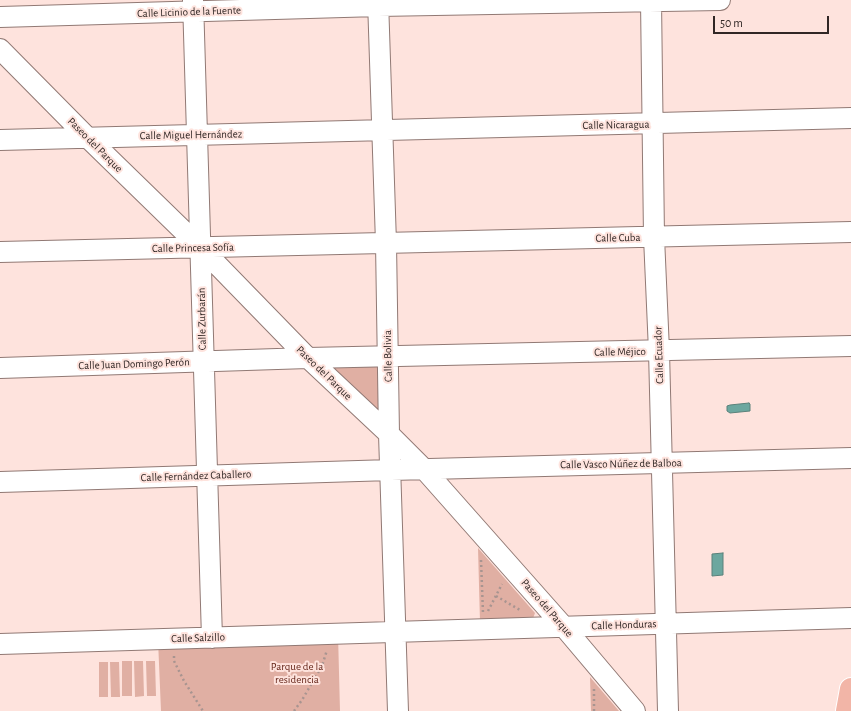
<!DOCTYPE html>
<meta charset="utf-8">
<style>
body{margin:0}
#map{position:relative;width:851px;height:711px;overflow:hidden;background:#fee3dd;font-family:"Alegreya Sans",sans-serif}
canvas{display:block}
.scale{position:absolute;left:713px;top:16px;width:116px;height:18px;box-sizing:border-box;border:2px solid #312725;border-top:0;padding-left:5px;font-size:12px;line-height:14px;white-space:nowrap;color:#312725;-webkit-text-stroke:3px #fee3dd;paint-order:stroke}
</style>
<div id="map">
<canvas width="851" height="711"></canvas>
<div class="scale">50 m</div>
</div>
<script>
const g = document.querySelector('canvas').getContext('2d');
g.lineJoin = 'round';
function fill(path, color) {
  g.fillStyle = color;
  g.fill(path, 'evenodd');
}
function shape(rows) {
  const path = new Path2D();
  for (const r of rows) {
    path.moveTo(r[0], r[1]);
    for (let i = 2; i < r.length; i += 2) path.lineTo(r[i], r[i + 1]);
  }
  return path;
}
function stroke(path, color, width, dash) {
  g.strokeStyle = color;
  g.lineWidth = width;
  g.lineCap = dash ? 'butt' : 'round';
  g.setLineDash(dash || []);
  g.stroke(path);
}
function drawText(font, color, halo, rows, align = 'center') {
  g.font = font + ' "Alegreya Sans",sans-serif';
  g.lineWidth = 4;
  g.setLineDash([]);
  g.textBaseline = 'middle';
  g.strokeStyle = halo;
  g.fillStyle = color;
  for (const [text, x, y, turn = 0] of rows) {
    g.save();
    g.translate(x, y);
    g.rotate((+turn || 0) * Math.PI / 180);
    g.textAlign = isNaN(turn) ? turn : align;
    if (halo) g.strokeText(text, 0, 0);
    g.fillText(text, 0, 0);
    g.restore();
  }
}
const green = shape([
 [389,357,389,434,308,358],
 [478,548,535,613,532,621,480,622],
 [338,634,340,711,161,711,158,640],
 [122,661,132,661,132,696,122,696],
 [134,661,143,661,144,696,135,697],
 [146,661,155,661,156,696,147,696],
 [99,662,108,662,108,697,99,697],
 [110,662,119,662,120,697,111,697],
 [590,677,619,711,591,711]
]);
const water = shape([
 [749,403,750,404,750,411,730,413,727,411,727,406,730,405,749,403],
 [723,553,723,575,712,576,712,554,723,553]
]);
const path = shape([
 [481,560,483,613],
 [496,596,520,610],
 [488,611,502,584],
 [174,656,174,661,184,681,203,711],
 [594,689,594,711],
 [294,711,302,700,322,666,327,650]
]);
const minor = shape([
 [193,0,212,638],
 [378,0,386,243,389,434,398,711],
 [651,0,654,237,659,351,668,711],
 [0,17,378,6,720,0],
 [0,49,87,137,200,247,308,358,389,434,424,469,564,627,635,711],
 [0,140,851,118],
 [0,252,851,232],
 [0,368,308,358,851,346],
 [0,482,391,470,851,458],
 [0,644,851,618]
]);
const major = shape([
 [847,711,851,689]
]);
const streetNames = [
 ["Calle Licinio de la Fuente",189,12,-2],
 ["Calle Nicaragua",616,125,-1],
 ["Calle Miguel Hernández",191,135,-1],
 ["Paseo del Parque",95,145,45],
 ["Calle Cuba",618,238,-1],
 ["Calle Princesa Sofía",193,248,-1],
 ["Calle Zurbarán",202,319,-91],
 ["Calle Méjico",620,352,-1],
 ["Calle Ecuador",659,355,-92],
 ["Calle Bolivia",388,356,-91],
 ["Calle Juan Domingo Perón",134,364,-2],
 ["Paseo del Parque",324,373,44],
 ["Calle Vasco Núñez de Balboa",621,464,-1],
 ["Calle Fernández Caballero",196,476,-2],
 ["Paseo del Parque",547,608,49],
 ["Calle Honduras",624,625,-2],
 ["Calle Salzillo",198,638,-2]
];
const parkNames = [
 ["Parque de la",297,667],
 ["residencia",297,680]
];
fill(green, '#e0afa3');
fill(water, '#6ca79f');
stroke(water, '#5a817a', 1);
stroke(minor, '#917974', 22);
stroke(major, '#fff', 24);
stroke(path, '#a89490', 2.5, [2, 3]);
stroke(minor, '#fff', 20);
stroke(major, '#f2b5a7', 22);
drawText('11px', '#312725', '#fee3dd', streetNames);
drawText('11px', '#65261a', '#fee3dd', parkNames);
</script>
